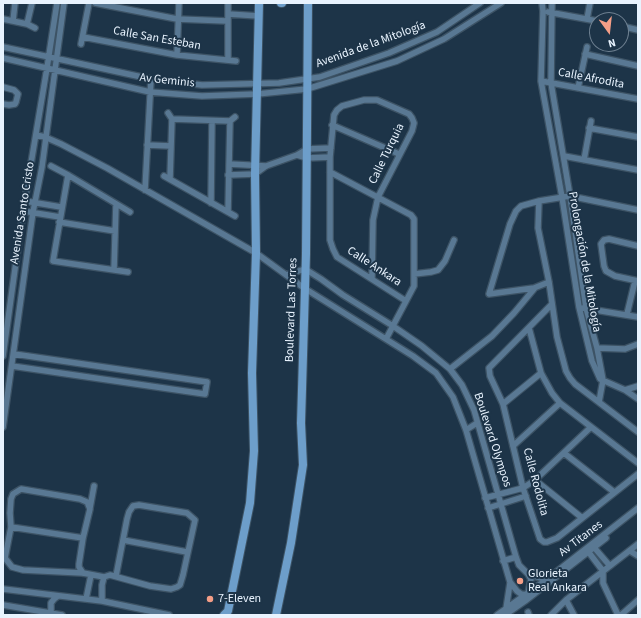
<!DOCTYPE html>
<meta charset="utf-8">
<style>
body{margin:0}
#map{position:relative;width:641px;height:618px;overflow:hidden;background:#1d3448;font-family:"Source Sans 3",sans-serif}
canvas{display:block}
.frame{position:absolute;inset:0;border:4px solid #e8f3fe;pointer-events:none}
.north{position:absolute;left:589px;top:12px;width:40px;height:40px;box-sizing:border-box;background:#1d3448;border:1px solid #6e8091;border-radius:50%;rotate:165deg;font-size:11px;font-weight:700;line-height:16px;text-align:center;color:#e8f3fe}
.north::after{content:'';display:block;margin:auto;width:14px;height:18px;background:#f49e87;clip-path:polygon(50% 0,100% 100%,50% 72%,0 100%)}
</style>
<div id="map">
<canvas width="641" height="618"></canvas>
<div class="frame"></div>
<div class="north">N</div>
</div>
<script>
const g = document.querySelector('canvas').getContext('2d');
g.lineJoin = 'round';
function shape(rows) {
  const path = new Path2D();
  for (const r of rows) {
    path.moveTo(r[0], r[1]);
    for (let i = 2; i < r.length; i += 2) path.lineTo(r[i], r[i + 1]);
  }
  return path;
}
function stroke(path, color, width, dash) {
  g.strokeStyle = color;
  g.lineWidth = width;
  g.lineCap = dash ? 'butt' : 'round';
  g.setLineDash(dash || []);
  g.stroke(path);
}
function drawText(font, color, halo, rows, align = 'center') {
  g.font = font + ' "Source Sans 3",sans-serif';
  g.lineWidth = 4;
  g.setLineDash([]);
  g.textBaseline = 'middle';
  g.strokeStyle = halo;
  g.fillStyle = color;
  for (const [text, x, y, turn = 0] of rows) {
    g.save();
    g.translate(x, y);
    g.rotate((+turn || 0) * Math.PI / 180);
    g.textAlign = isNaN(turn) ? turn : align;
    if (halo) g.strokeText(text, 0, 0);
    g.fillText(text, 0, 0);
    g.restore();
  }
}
const street = shape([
 [95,3,177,19,227,21],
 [228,3,228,60],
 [542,3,543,11,541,81,562,197,579,307,592,361,600,379,625,390,638,399],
 [552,3,551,83,570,196,586,308,597,348,603,380,599,402],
 [548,12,597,21],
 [228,14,259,16],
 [3,19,27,24,35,28],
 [587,19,590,3],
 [13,21,15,3],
 [27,24,32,3],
 [621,26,638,30],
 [83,37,177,55,236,61],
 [81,44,89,3],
 [3,47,151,79,202,85,279,83,320,77,389,53,437,32,480,3],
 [585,54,638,66],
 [177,55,179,3],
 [3,58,150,92,202,96,257,94,307,89,397,61,444,39,501,3],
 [541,81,638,99],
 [3,87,14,90,18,94,16,102,15,104,9,105,3,104],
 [578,88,587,47],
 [168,113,172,119,170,179],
 [172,119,230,121],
 [332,125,399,154],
 [589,128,638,137],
 [36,135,45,137,61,144,107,168,256,253,304,288,413,356,436,373,453,397,466,430,510,582,517,591,521,594,527,595,533,594],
 [147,145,171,146],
 [297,155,307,158,330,157],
 [564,156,638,170],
 [584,160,591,121],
 [229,164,266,166],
 [51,166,68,175,130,212],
 [330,172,411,215,414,219,414,286,386,339],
 [68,175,53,261,128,272],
 [228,175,255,174,266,166,297,155,307,149,331,148],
 [164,176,235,216],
 [145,190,151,79],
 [25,201,61,207],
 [539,201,538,228,549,282,557,337,566,371,570,378,575,384,638,432],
 [211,203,212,121],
 [23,211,60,217],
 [228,212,230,121,235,117],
 [59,222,115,231],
 [638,246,609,239,604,240,601,244,604,266,606,271,615,276,638,281],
 [114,270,116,204],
 [414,274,431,272,438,270,445,261,454,240],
 [286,275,305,269,321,279,343,295,393,326,422,346,450,369,462,385,474,410,516,557,519,565,528,574,546,580],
 [372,278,373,220,378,197,412,131,414,123,412,118,409,114,377,100,364,100,342,106,337,110,334,115,330,157,330,240,333,249,337,257,406,301],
 [549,282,534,288,489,294,510,224,516,211,521,206,539,201,570,196,638,210],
 [552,304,489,368,490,376,503,404,523,488,540,539,544,542,547,542,557,538,638,474],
 [583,308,638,317],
 [627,314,635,281],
 [529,328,541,373,552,393,560,403,638,463],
 [597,348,625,349,638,344],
 [3,356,23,211,47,68,57,3],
 [12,366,205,394,207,382,14,354],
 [450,369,492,336,514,313,534,289],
 [625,390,638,386],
 [503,404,541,373],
 [3,427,33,212,42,167,64,3],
 [466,430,477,423],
 [513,446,560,403],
 [564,453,614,492],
 [535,480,581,517],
 [485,498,523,488,535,480,591,427],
 [90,508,94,486],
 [488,508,526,496],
 [11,527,83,538],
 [123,540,187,552],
 [592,545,610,566],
 [587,550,603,571,603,583,618,615],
 [630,551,638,556],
 [503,561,516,557],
 [83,573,79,567,79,564,83,538,90,509,87,502,80,499,21,489,13,494,11,499,10,513,11,527,5,558,12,567,23,570,83,573,104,577,110,575,150,586,171,589,177,587,180,585,183,575,195,520,187,513,139,505,133,506,129,512,127,519,116,576],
 [3,589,102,601,169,615],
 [528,594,531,579,528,574],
 [86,599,91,575],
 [566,600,574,615],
 [102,601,102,585,104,577],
 [3,605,62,615],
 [506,609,510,583],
 [528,612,529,615],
 [51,613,51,603,54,599,58,596],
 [497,615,546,580,638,508],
 [505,615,525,601,606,538],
 [551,615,566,600,638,544],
 [621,615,638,600]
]);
const secondary = shape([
 [281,3,282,3],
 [224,615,228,611,250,503,254,451,252,373,256,253,255,174,259,3],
 [276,615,291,543,303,465,301,423,306,254,308,3]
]);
const markers = [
 [520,581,4,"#f49e87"],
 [210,599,4,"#f49e87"]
];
const streetNames = [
 ["Calle San Esteban",157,39,10],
 ["Avenida de la Mitología",371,45,-20],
 ["Calle Afrodita",591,79,11],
 ["Av Geminis",167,81,6],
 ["Calle Turquia",387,154,-64],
 ["Avenida Santo Cristo",23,213,-81],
 ["Prolongación de la Mitología",584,262,80],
 ["Calle Ankara",374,267,33],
 ["Boulevard Las Torres",292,310,-88],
 ["Boulevard Olympos",492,440,72],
 ["Calle Rodolita",535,482,75],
 ["Av Titanes",581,539,-37]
];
const poiNames = [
 ["Glorieta",528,574],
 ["Real Ankara",528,588],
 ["7-Eleven",218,599]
];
stroke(street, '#3d5365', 8);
stroke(secondary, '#3d5365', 10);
stroke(street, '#597893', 5.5);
stroke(secondary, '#6d9eca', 8);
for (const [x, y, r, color] of markers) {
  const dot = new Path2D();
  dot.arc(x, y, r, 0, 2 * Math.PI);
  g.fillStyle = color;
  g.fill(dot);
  stroke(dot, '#1d3448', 1.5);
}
drawText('12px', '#e8f3fe', '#1d3448', streetNames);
drawText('12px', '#e8f3fe', '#1d3448', poiNames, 'left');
</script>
